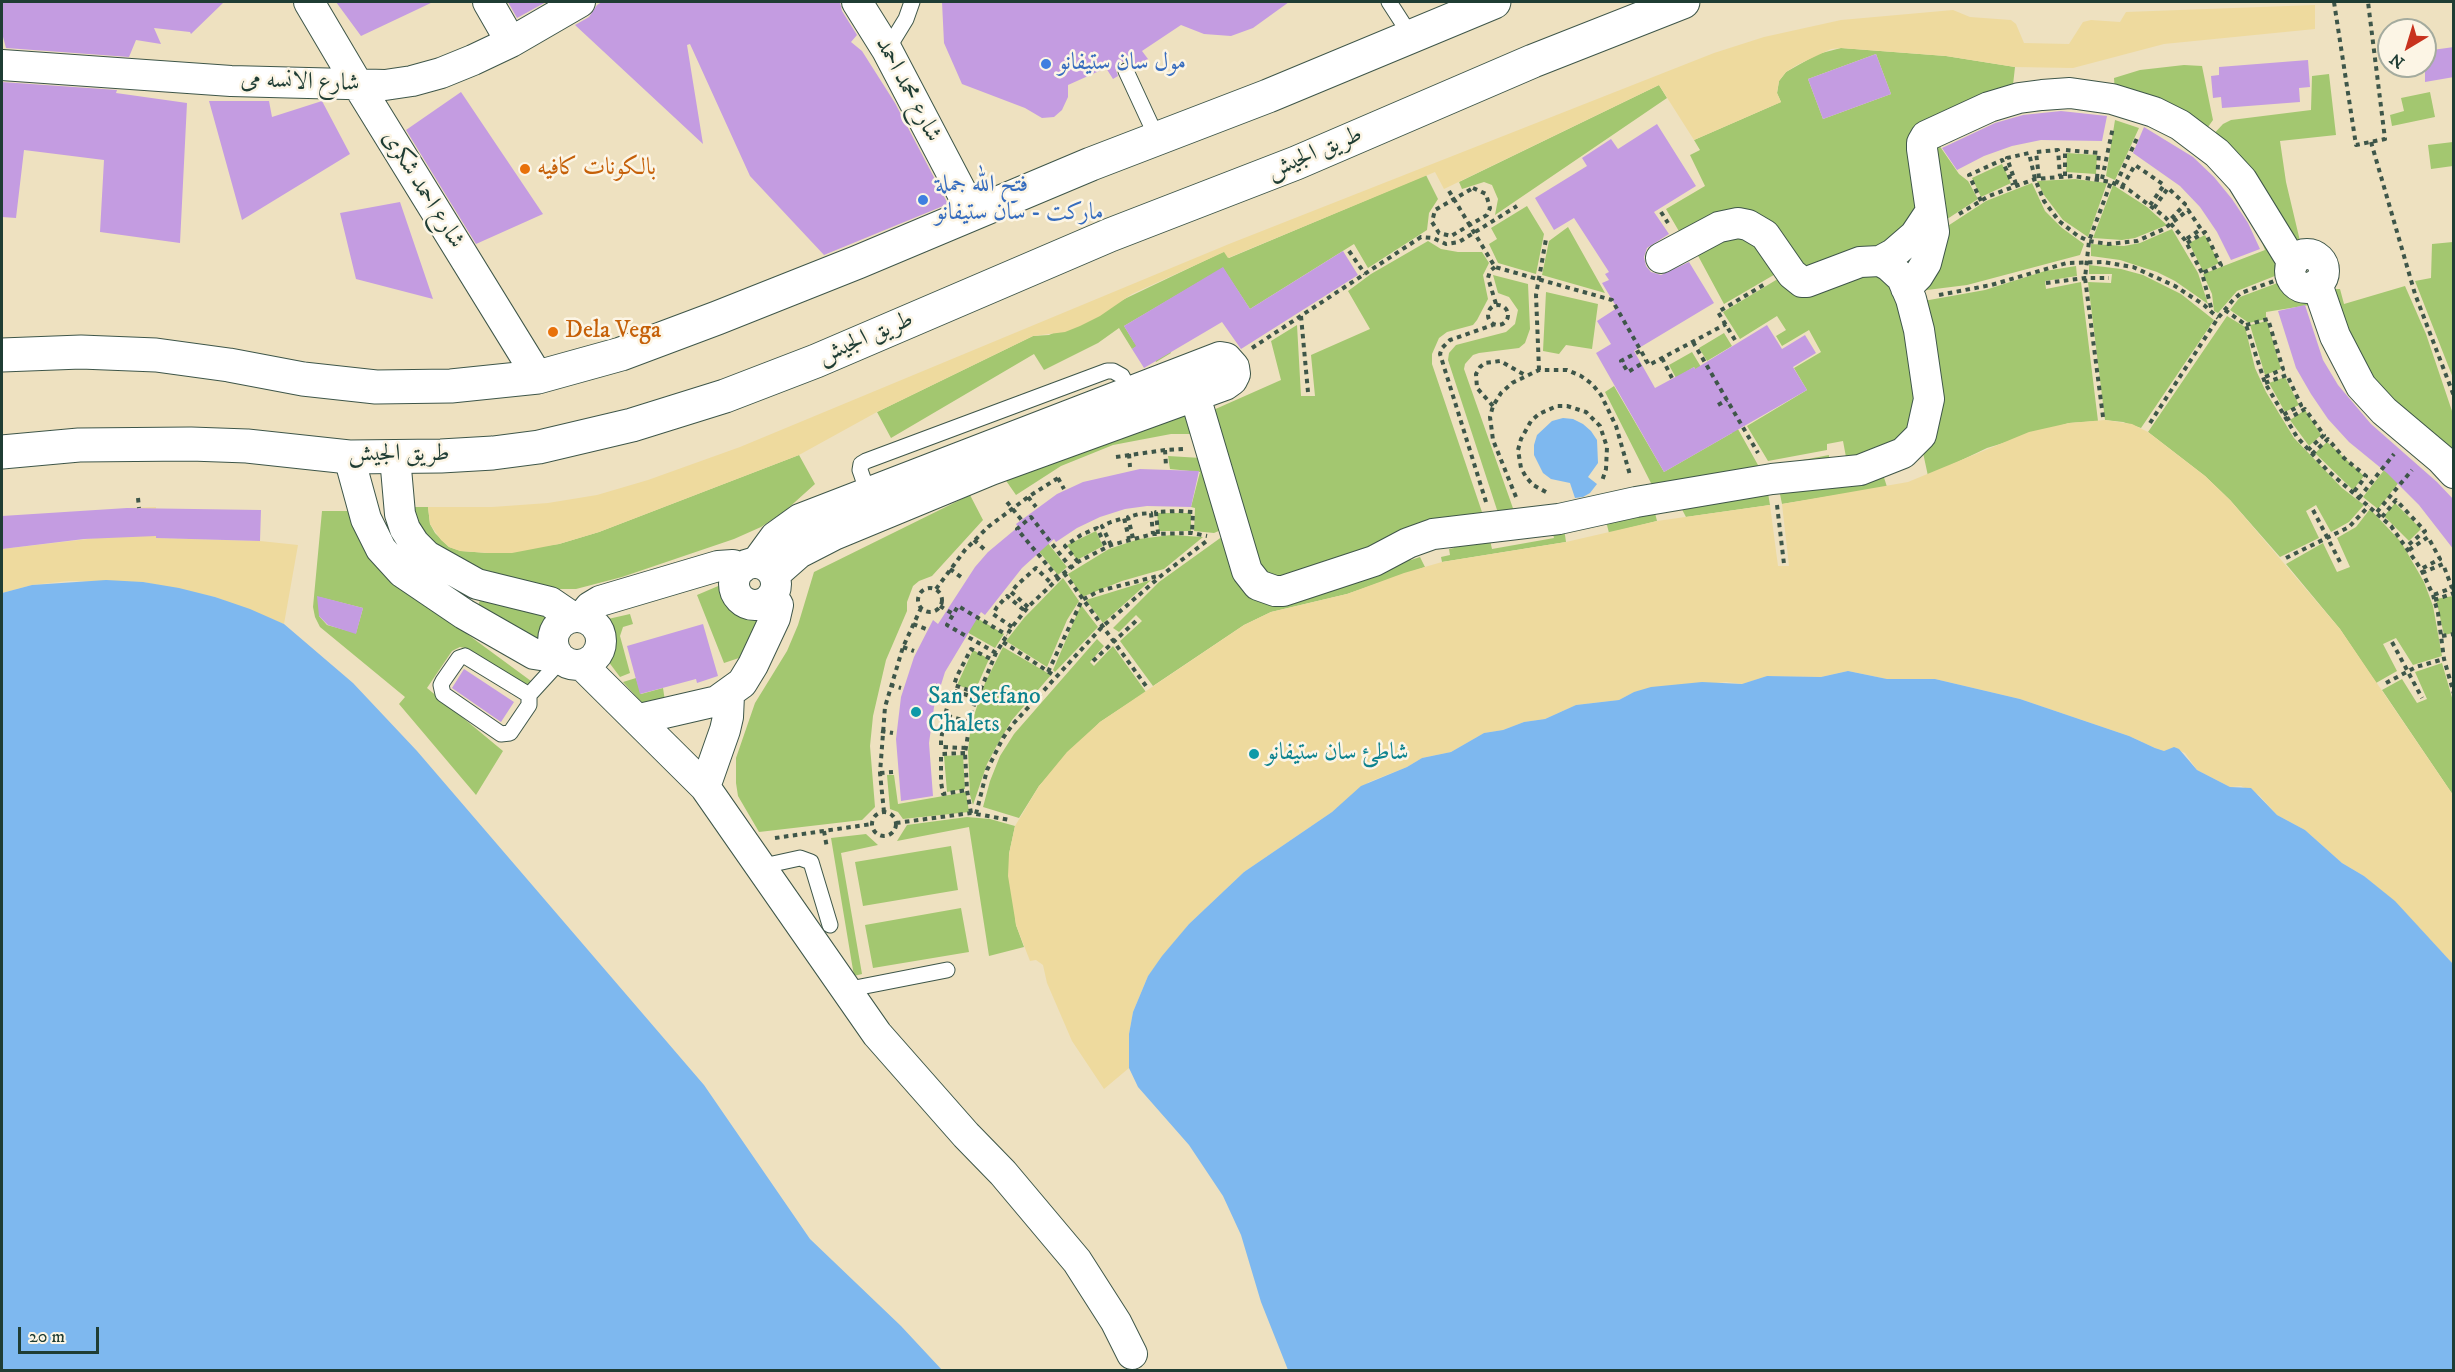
<!DOCTYPE html>
<meta charset="utf-8">
<style>
body{margin:0}
#map{position:relative;width:2455px;height:1372px;overflow:hidden;background:#eee1c0;font-family:"IM FELL DW Pica",serif}
canvas{display:block}
.frame{position:absolute;inset:0;border:3px solid #1f3d34;pointer-events:none}
.north{position:absolute;left:2377px;top:18px;width:60px;height:60px;box-sizing:border-box;background:#fcf5e5;border:2px solid #a4ab9e;border-radius:50%;rotate:218deg;font-size:16px;font-weight:700;line-height:24px;text-align:center;color:#1f3d34}
.north::after{content:'';display:block;margin:auto;width:21px;height:27px;background:#c8321e;clip-path:polygon(50% 0,100% 100%,50% 72%,0 100%)}
.scale{position:absolute;left:18px;top:1327px;width:81px;height:27px;box-sizing:border-box;border:3px solid #1f3d34;border-top:0;padding-left:8px;font-size:18px;line-height:21px;white-space:nowrap;color:#1f3d34;-webkit-text-stroke:4px #fcf5e5;paint-order:stroke}
</style>
<div id="map">
<canvas width="2455" height="1372"></canvas>
<div class="frame"></div>
<div class="north">N</div>
<div class="scale">20 m</div>
</div>
<script>
const g = document.querySelector('canvas').getContext('2d');
g.lineJoin = 'round';
function fill(path, color) {
  g.fillStyle = color;
  g.fill(path, 'evenodd');
}
function shape(rows) {
  const path = new Path2D();
  for (const r of rows) {
    if (r.length === 3) {
      path.moveTo(r[0] + r[2], r[1]);
      path.arc(r[0], r[1], r[2], 0, 2 * Math.PI);
      continue;
    }
    path.moveTo(r[0], r[1]);
    for (let i = 2; i < r.length; i += 2) path.lineTo(r[i], r[i + 1]);
  }
  return path;
}
function stroke(path, color, width, dash) {
  g.strokeStyle = color;
  g.lineWidth = width;
  g.lineCap = dash ? 'butt' : 'round';
  g.setLineDash(dash || []);
  g.stroke(path);
}
function drawText(font, color, halo, rows, align = 'center') {
  g.font = font + ' "IM FELL DW Pica",Amiri,serif';
  g.lineWidth = 5;
  g.setLineDash([]);
  g.textBaseline = 'middle';
  g.strokeStyle = halo;
  g.fillStyle = color;
  for (const [text, x, y, turn = 0] of rows) {
    g.save();
    g.translate(x, y);
    g.rotate((+turn || 0) * Math.PI / 180);
    g.textAlign = isNaN(turn) ? turn : align;
    if (halo) g.strokeText(text, 0, 0);
    g.fillText(text, 0, 0);
    g.restore();
  }
}
const green = shape([
 [1841,48,1946,56,2015,67,2012,94,1928,126,1924,199,1902,238,1808,275,1777,237,1680,233,1666,209,1705,186,1690,155,1700,150,1694,140,1781,102,1777,93,1779,81,1786,72,1818,54],
 [1876,54,1891,94,1823,119,1808,79],
 [2184,65,2202,66,2213,120,2203,134,2115,93,2114,78,2140,70],
 [2329,74,2336,135,2280,141,2286,182,2300,241,2313,242,2330,249,2324,255,2310,248,2300,246,2210,138,2223,124,2231,120,2311,110,2312,76],
 [1659,85,1667,98,1495,215,1498,199,1492,185,1484,182,1462,189,1459,182],
 [2430,92,2435,117,2392,126,2390,115,2404,111,2401,98],
 [2115,120,2139,128,2115,180,2106,176],
 [2453,142,2453,166,2431,169,2428,145],
 [1927,144,1939,145,1959,174,1968,181,1978,199,1941,223],
 [2067,153,2097,155,2096,174,2066,172],
 [2002,164,2011,183,1981,197,1972,178],
 [1426,175,1438,199,1429,213,1427,230,1368,268,1354,244,1250,309,1223,268,1124,326,1134,342,1157,328,1171,353,1156,362,1145,342,1132,349,1119,328,1098,343,1044,370,1034,354,891,438,877,412,1033,336,1049,335,1225,251,1229,258],
 [2075,179,2107,183,2088,237,2063,220,2044,195,2037,181],
 [2032,183,2045,211,2062,228,2084,244,2080,255,1967,285,1919,291,1940,231,1986,201],
 [2113,185,2147,207,2167,225,2135,238,2122,240,2093,238],
 [1527,206,1544,234,1536,274,1498,263,1489,244,1497,239,1491,228],
 [2253,220,2285,272,2237,291,2218,313,2214,311,2212,294,2203,274,2265,250],
 [1568,227,1605,293,1542,275,1549,241],
 [1735,229,1784,269,1724,304,1696,252],
 [2172,229,2198,273,2208,304,2175,281,2157,272,2120,260,2091,256,2091,244,2124,246,2140,243],
 [2205,235,2219,263,2203,271,2189,243],
 [1428,241,1441,249,1458,252,1482,252,1489,263,1483,275,1488,299,1477,320,1473,325,1447,332,1439,338,1432,354,1432,364,1483,515,1410,535,1263,581,1211,411,1281,380,1271,341,1297,325,1301,396,1315,396,1311,355,1370,329,1348,291,1371,274],
 [2453,242,2454,242,2453,378,2415,281,2431,278,2432,244],
 [2089,265,2121,269,2143,275,2181,294,2214,320,2141,428,2123,422,2105,420,2088,282,2111,283,2112,274,2089,274],
 [1865,266,1898,291,1920,424,1880,455,1771,466,1829,455,1829,459,1846,457,1843,441,1827,444,1827,450,1768,461,1747,426,1807,390,1794,368,1821,352,1809,330,1782,346,1776,336,1786,330,1777,316,1740,339,1723,312,1786,274],
 [2076,266,2077,276,2045,281,2046,289,2081,282,2098,421,2069,423,1987,448,1928,476,1922,448,1918,302,1985,290,2045,271],
 [1493,275,1528,284,1530,329,1525,343,1519,348,1479,353,1473,355,1465,364,1464,369,1515,514,1499,516,1448,360,1449,353,1456,345,1506,332,1515,324,1518,310,1509,297,1498,293],
 [2288,279,2297,291,2311,293,2309,305,2266,312,2266,319,2249,323,2230,310,2240,297],
 [2405,286,2426,334,2453,414,2453,465,2362,373,2333,289,2340,289,2344,304],
 [1546,292,1598,304,1592,349,1566,345,1559,354,1543,351],
 [2227,316,2245,327,2255,368,2266,392,2294,438,2342,488,2364,505,2349,522,2331,532,2316,505,2306,511,2319,538,2280,557,2230,500,2205,476,2148,432],
 [2267,321,2281,369,2265,375,2250,325],
 [1724,333,1732,346,1707,361,1699,348],
 [1692,352,1721,400,1715,404,1694,367,1676,378,1669,365],
 [2285,377,2299,405,2285,412,2269,383],
 [1614,386,1664,472,1732,433,1724,404,1763,474,1656,493,1605,392],
 [2305,410,2321,435,2309,446,2290,420],
 [1193,412,1201,434,1171,434,1113,445,1061,466,1016,495,1000,472],
 [2327,442,2364,476,2353,490,2315,453],
 [2399,451,2414,463,2378,509,2363,497],
 [799,455,815,484,785,511,761,527,734,539,622,577,576,589,552,589,457,566,422,534,412,507,428,507,430,524,435,533,449,547,461,551,488,553,559,544,599,532],
 [1168,456,1201,458,1221,530,1214,533,1194,531,1195,508,1191,507,1200,472,1170,469],
 [1881,468,1887,487,1782,504,1778,484],
 [1767,487,1770,505,1686,517,1677,500],
 [970,495,983,520,932,576,919,581,913,586,907,602,907,611,886,660,873,716,870,746,875,807,862,820,759,832,738,796,736,783,736,758,755,703,787,651,798,625,814,572],
 [2395,503,2421,529,2409,541,2384,516],
 [1653,505,1657,521,1609,533,1605,517],
 [2370,509,2401,542,2424,582,2433,606,2442,656,2413,665,2396,638,2383,644,2397,671,2376,683,2340,629,2286,564,2323,543,2337,572,2350,567,2337,538,2356,527],
 [322,511,351,511,466,626,463,631,531,681,524,687,469,649,460,647,452,651,427,688,503,751,476,795,399,704,405,697,320,627,315,617,313,607],
 [319,597,363,608,356,633,327,625,319,616],
 [1157,513,1191,513,1191,531,1159,531],
 [1031,522,1067,567,1058,575,1021,529],
 [1564,528,1566,542,1442,562,1441,557,1450,555,1449,549,1454,548,1452,542,1489,536,1492,549,1554,538,1552,530],
 [1096,531,1103,546,1077,560,1067,545],
 [1230,531,1252,586,1409,552,1411,560,1420,557,1425,567,1347,594,1271,612,1244,625,1153,686,1120,641,1142,621,1136,615,1119,632,1113,628,1159,582],
 [1171,535,1203,537,1164,569,1122,581,1082,597,1068,574,1109,549,1139,539],
 [1063,578,1079,601,1067,620,1047,667,1006,641,1024,618],
 [1151,580,1103,623,1086,600],
 [723,584,728,595,738,608,759,617,739,658,724,663,697,595],
 [483,593,553,620,546,631,544,645,477,608],
 [2453,596,2453,633,2444,635,2436,599],
 [1081,605,1098,627,1055,672,1053,670],
 [960,608,1004,634,995,648,951,623],
 [630,614,633,624,623,627,620,636,630,673,620,677,608,661,606,656,614,641,611,633,605,628,605,623,608,619],
 [1097,639,1104,646,1090,662,1094,666,1113,646,1146,692,1100,722,1039,786,1019,818,983,807,990,781,1000,756,1014,734],
 [1003,647,1051,675,1012,720,997,745,987,764,973,805,970,795,968,751,971,724,985,683],
 [973,650,989,659,975,691,957,685],
 [2442,663,2453,701,2453,795,2382,690,2402,679,2417,703,2427,699,2415,672],
 [636,678,641,694,663,688,665,701,643,704,623,682],
 [963,755,965,789,947,792,944,756],
 [887,775,894,775,898,804,966,792,969,812,903,819,898,812,890,809],
 [967,817,990,819,1015,826,1009,854,1016,925,1024,947,989,956,969,827,897,841,907,825],
 [866,834,878,845,841,853,862,974,854,976,831,838],
 [951,846,958,890,863,906,855,862],
 [961,908,969,952,873,968,865,925]
]);
const sand = shape([
 [2315,5,2315,29,2164,44,2073,68,2015,67,1946,56,1841,48,1831,49,1797,65,1786,72,1779,81,1777,93,1781,102,1694,140,1659,85,1444,189,1435,172,1228,258,1224,252,1132,294,1100,316,1080,326,1065,332,1033,336,877,412,799,455,599,532,559,544,512,553,488,553,460,551,449,547,441,540,430,524,428,507,492,507,548,503,597,495,648,480,740,447,1229,244,1714,53,1764,37,1841,20,1953,10,1970,17,2011,20,2016,24,2024,43,2069,44,2083,22,2091,20,2120,22,2126,12],
 [2105,420,2132,424,2148,432,2205,476,2230,500,2340,629,2453,795,2453,964,2394,901,2364,876,2342,863,2305,830,2277,815,2259,795,2241,786,2230,787,2197,770,2185,753,2174,748,2164,751,2155,748,2129,736,2020,699,1935,679,1887,679,1848,671,1821,677,1767,676,1743,684,1726,682,1634,692,1619,700,1576,705,1545,719,1524,722,1503,730,1484,733,1451,752,1422,758,1407,767,1369,782,1332,812,1244,872,1189,924,1148,976,1133,1012,1129,1034,1129,1068,1104,1089,1072,1041,1047,983,1043,965,1036,960,1030,961,1016,925,1008,876,1009,854,1015,826,1039,786,1067,752,1100,722,1244,625,1271,612,1347,594,1404,573,1442,562,1566,542,1657,521,1770,505,1778,566,1789,566,1782,504,1908,482,2029,432,2069,423],
 [156,507,156,538,260,541,298,545,284,624,215,597,143,582,69,581,32,585,2,593,2,549,105,537,128,508]
]);
const water = shape([
 [1563,418,1573,419,1583,424,1591,431,1597,440,1598,463,1588,477,1597,484,1590,493,1583,497,1575,498,1570,483,1551,479,1543,473,1534,455,1534,445,1537,435,1552,421],
 [106,580,143,582,179,588,215,597,250,609,284,624,353,683,417,751,704,1085,810,1239,901,1326,942,1370,2,1370,2,593,32,585],
 [1848,671,1887,679,1935,679,2020,699,2129,736,2155,748,2164,751,2174,747,2179,749,2197,770,2230,787,2251,788,2277,815,2305,830,2342,863,2364,876,2395,901,2453,964,2453,1370,1288,1370,1261,1302,1241,1235,1223,1196,1189,1145,1138,1087,1129,1068,1129,1034,1133,1012,1148,976,1162,956,1189,924,1244,872,1332,812,1361,786,1407,767,1422,758,1451,752,1484,733,1503,730,1524,722,1545,719,1576,705,1619,700,1634,692,1651,687,1702,682,1742,684,1767,676,1821,677]
]);
const building = shape([
 [2,2,224,2,191,34,190,32,154,28,161,44,136,40,129,57,6,48,2,33],
 [336,2,433,2,361,36],
 [508,2,546,2,517,18],
 [602,2,840,2,842,11,857,35,851,42,862,51,895,103,948,204,824,255,750,176,690,44,687,45,703,144,575,25,589,17,597,5],
 [942,2,1289,2,1253,28,1231,36,1204,34,1181,25,1142,51,1148,59,1135,67,1127,61,1121,62,1116,70,1118,76,1113,79,1106,68,1068,85,1068,97,1062,110,1054,117,1042,118,1025,108,962,84,944,43],
 [2454,47,2454,77,2425,82,2425,51],
 [1876,54,1891,94,1823,119,1808,79],
 [2308,60,2310,87,2299,88,2300,102,2222,108,2221,97,2213,98,2211,76,2219,75,2219,67],
 [2,82,117,90,116,93,187,103,180,243,100,232,104,160,24,150,16,218,2,217],
 [461,92,543,214,476,244,406,130],
 [209,101,269,101,272,117,322,101,350,154,242,220],
 [2061,111,2107,116,2102,141,2041,140,2012,146,1984,156,1957,170,1942,148,1995,123,2023,115],
 [1657,124,1696,186,1654,212,1669,234,1647,248,1644,257,1646,266,1651,272,1661,275,1689,262,1714,303,1634,351,1655,388,1694,367,1695,369,1767,325,1782,349,1805,335,1816,353,1793,367,1807,390,1664,472,1596,353,1611,344,1597,321,1617,308,1602,283,1609,280,1605,274,1609,272,1574,218,1554,230,1535,198,1587,166,1582,158,1611,139,1618,149],
 [2144,127,2193,157,2214,177,2232,199,2248,223,2260,249,2231,260,2217,232,2200,207,2180,186,2133,153],
 [400,202,433,299,356,279,340,213],
 [1343,251,1358,275,1241,349,1222,322,1144,368,1132,349,1136,346,1124,326,1223,267,1250,309],
 [2305,305,2323,360,2338,385,2371,424,2437,482,2454,500,2454,550,2419,505,2387,473,2349,442,2328,419,2311,394,2296,368,2278,311],
 [1140,469,1199,471,1191,507,1147,506,1125,509,1100,517,1077,528,1056,542,1054,539,1022,568,985,615,981,612,945,672,934,707,929,743,933,796,901,801,896,739,901,697,914,657,933,620,938,624,975,567,988,552,1018,527,1016,524,1057,494,1083,482],
 [127,508,261,510,260,541,156,538,156,536,84,539,2,549,2,516],
 [317,596,363,608,356,634,328,625,319,616],
 [703,624,718,676,697,683,696,679,640,694,627,646],
 [464,669,514,702,501,722,452,688]
]);
const path = shape([
 [2334,2,2356,145,2385,139,2368,2],
 [2371,142,2415,294,2454,396],
 [2065,176,2065,150,2099,153,2097,178],
 [2039,178,2036,152,2058,150,2060,176],
 [2102,179,2113,127],
 [2016,184,2007,158,2029,153,2035,179,2044,201,2059,221,2078,236,2089,241,2108,244,2137,241,2164,229,2188,210,2201,229,2185,240],
 [2116,184,2138,136],
 [2122,187,2135,165,2164,185,2150,205],
 [1473,188,1486,194,1490,208,1487,215,1451,236,1439,233,1432,222,1435,210,1473,188],
 [1449,191,1495,267,1612,300,1649,365,1726,324],
 [1981,201,1969,175,2002,160,2013,185],
 [2154,208,2168,188,2185,204,2169,221],
 [1661,212,1668,223],
 [1959,214,1989,196,2035,179,2073,176,2111,182,2129,190,2165,217,2185,240,2202,273,2212,311],
 [2187,243,2205,232,2221,265,2202,273],
 [1349,251,1365,274],
 [1495,267,1490,271,1488,278,1496,304],
 [2046,283,2085,278,2109,278],
 [1939,295,1991,285,2067,263,2103,262,2133,267,2175,286,2204,305,2218,318],
 [1498,315,10],
 [2225,310,2246,325,2265,383,2297,437,2327,470,2391,526,2421,569,2433,595,2438,613,2444,659,2454,694],
 [1301,316,1308,392],
 [2246,325,2268,319,2283,369,2263,378],
 [1735,340,1718,312,1765,284],
 [1693,342,1758,453],
 [1252,348,1421,237,1433,238,1446,244,1459,242,1517,206],
 [1640,351,1621,361,1628,372,1646,361],
 [1662,358,1672,378],
 [1539,370,1536,295,1546,239],
 [2265,383,2287,375,2301,405,2283,415],
 [1718,405,1727,400],
 [1493,406,1477,388,1476,374,1480,367,1485,363,1500,361,1525,375],
 [2103,417,2085,278,2089,241,2111,182],
 [2286,420,2305,409,2324,435,2308,450],
 [2150,423,2218,318,2233,300,2241,293,2274,281],
 [1165,450,1166,466],
 [1129,454,1130,467],
 [2312,454,2328,439,2344,458,2366,476,2353,493],
 [1116,457,1165,450,1183,449],
 [1058,478,1064,489],
 [1546,492,1533,485,1526,477,1521,468,1518,450,1521,439,1531,421,1539,414,1557,406,1567,406,1586,412,1600,426,1607,447,1606,469,1602,481],
 [1028,497,1036,507],
 [1516,497,1493,440,1490,417,1493,406,1501,393,1512,383,1539,370,1567,370,1581,376,1592,384,1601,395,1616,426,1630,475],
 [138,498,139,508],
 [2359,498,2394,454],
 [1007,502,1024,523],
 [1486,502,1440,354,1442,348,1450,340,1493,325],
 [1777,505,1784,564],
 [2313,510,2340,562],
 [2377,512,2412,470],
 [2382,517,2396,500,2425,531,2407,546],
 [1158,534,1156,512,1178,511,1193,512,1192,533],
 [1133,538,1128,517,1139,514,1151,513,1153,534],
 [974,540,985,550],
 [1111,545,1102,526,1111,522,1124,518,1129,539],
 [2409,550,2428,537,2440,559,2421,569],
 [2286,558,2349,527,2369,506],
 [1078,562,1065,546,1081,535,1097,528,1106,547],
 [950,569,961,577],
 [1064,573,1146,686],
 [2422,573,2443,564,2452,588,2433,595],
 [1058,578,1017,529,1031,517,1071,568],
 [930,600,12],
 [936,589,965,550,988,527,1028,497,1058,478],
 [2434,600,2454,593],
 [940,606,953,614],
 [1028,607,1011,592,1017,585,1036,568,1051,583],
 [913,624,926,629],
 [1012,627,993,614,997,607,1007,596,1025,611],
 [2442,636,2454,634],
 [1003,642,1055,676],
 [2392,642,2422,698],
 [903,647,914,651],
 [996,653,947,625,958,606,1007,635],
 [1093,661,1137,620],
 [1048,672,1082,600,1099,591,1158,576],
 [2386,683,2416,667,2444,659],
 [890,685,901,688],
 [977,693,954,685,957,676,971,649,993,660],
 [969,722,945,715,952,690,976,698],
 [881,731,893,733],
 [966,748,941,747,941,740,944,722,969,725],
 [965,753,941,754,941,782,943,794,967,790],
 [880,773,893,772],
 [884,812,880,773,885,707,903,647,921,608],
 [884,824,12],
 [971,813,967,790,965,753,972,710,996,653,1012,627,1028,607,1064,573,1078,562,1111,545,1153,534,1192,533,1207,536],
 [976,814,987,770,1003,738,1013,724,1102,627,1162,575,1208,540],
 [896,823,971,813,1010,820],
 [824,831,827,848],
 [775,838,872,824]
]);
const lane = shape([
 [1389,2,1411,36],
 [887,50,906,19,912,2],
 [1126,71,1157,138],
 [868,493,860,470,861,464,866,461,1107,371,1113,371,1122,376,1130,392],
 [465,656,529,695,529,705,510,733,501,734,443,694,441,685,443,681,459,658,465,656],
 [529,695,561,660],
 [759,867,800,858,811,862,830,925],
 [845,990,947,970]
]);
const street = shape([
 [309,2,358,85,538,377],
 [488,2,511,42],
 [857,2,887,50,972,212],
 [2,65,231,81,385,85,412,81,441,73,473,60,511,42,580,2],
 [2307,271,17],
 [1880,261,1893,254,1915,235,1931,211],
 [2317,284,2335,336,2361,386,2384,411,2441,459,2454,473],
 [1906,288,1918,276,1926,263,1934,232,1922,149,1922,143,1926,136,1989,107,2019,98,2042,95,2070,93,2112,99,2154,112,2180,125,2217,153,2242,180,2293,263],
 [1195,396,1247,571,1258,585,1275,591,1283,591,1374,561,1408,543,1433,534,1559,519,1636,502,1772,479,1860,470,1903,453,1921,435,1929,399,1919,330,1911,299,1902,278,1889,266,1880,261,1860,262,1807,282,1802,282,1792,274,1765,235,1748,225,1738,223,1719,227,1661,258],
 [349,457,366,519,381,549,402,572,464,614,534,654,547,656,556,654],
 [395,457,400,514,405,529,414,543,427,556,477,584,550,602,572,617],
 [756,563,775,537,800,519,1220,357,1226,358,1234,367,1235,374,1232,380,1225,385,991,470,834,535,799,553,774,575],
 [755,584,21],
 [577,641,24],
 [582,617,590,607,600,601,718,566,733,565,742,568],
 [582,665,705,787,877,1034,966,1135,1003,1173,1077,1261,1116,1322,1132,1354],
 [639,719,717,701,742,683,753,665,775,618,778,605,772,596],
 [705,787,725,730,728,717,729,695]
]);
const highway = shape([
 [2,355,81,352,156,355,229,365,303,379,376,387,451,386,538,377,621,354,717,318,858,262,1091,164,1268,96,1494,2],
 [2,452,79,445,191,444,247,446,349,457,441,456,493,453,539,447,632,425,725,396,816,361,1110,235,1296,163,1533,61,1683,2]
]);
const markers = [
 [1046,64,6,"#3f7fe0"],
 [525,169,6,"#e8710a"],
 [923,200,6,"#3f7fe0"],
 [553,332,6,"#e8710a"],
 [916,712,6,"#0f9aa8"],
 [1254,754,6,"#0f9aa8"]
];
const shopNames = [
 ["مول سان ستيفانو",1058,64],
 ["فتح الله جملة",935,186],
 ["ماركت - سان ستيفانو",935,214]
];
const streetNames = [
 ["شارع الانسه مى",300,83,2],
 ["شارع محمد احمد",907,90,62],
 ["طريق الجيش",1315,154,-23],
 ["شارع احمد شكرى",422,190,58],
 ["طريق الجيش",866,339,-23],
 ["طريق الجيش",399,455]
];
const foodNames = [
 ["بالكونات كافيه",537,169],
 ["Dela Vega",565,332]
];
const cultureNames = [
 ["San Setfano",928,698],
 ["Chalets",928,726],
 ["شاطئ سان ستيفانو",1266,754]
];
fill(green, '#a3c770');
fill(sand, '#eeda9e');
fill(water, '#7eb8ef');
fill(building, '#c49ce1');
stroke(lane, '#3e5649', 17);
stroke(street, '#3e5649', 32);
stroke(highway, '#3e5649', 35);
stroke(path, '#3e5649', 4, [4.5, 4.5]);
stroke(lane, '#fff', 15);
stroke(street, '#fff', 30);
stroke(highway, '#fff', 33);
for (const [x, y, r, color] of markers) {
  const dot = new Path2D();
  dot.arc(x, y, r, 0, 2 * Math.PI);
  g.fillStyle = color;
  g.fill(dot);
  stroke(dot, '#fcf5e5', 2);
}
drawText('24px', '#366cbe', '#fcf5e5', shopNames, 'left');
drawText('24px', '#1f3d34', '#fcf5e5', streetNames);
drawText('24px', '#c56008', '#fcf5e5', foodNames, 'left');
drawText('24px', '#0d838f', '#fcf5e5', cultureNames, 'left');
</script>
